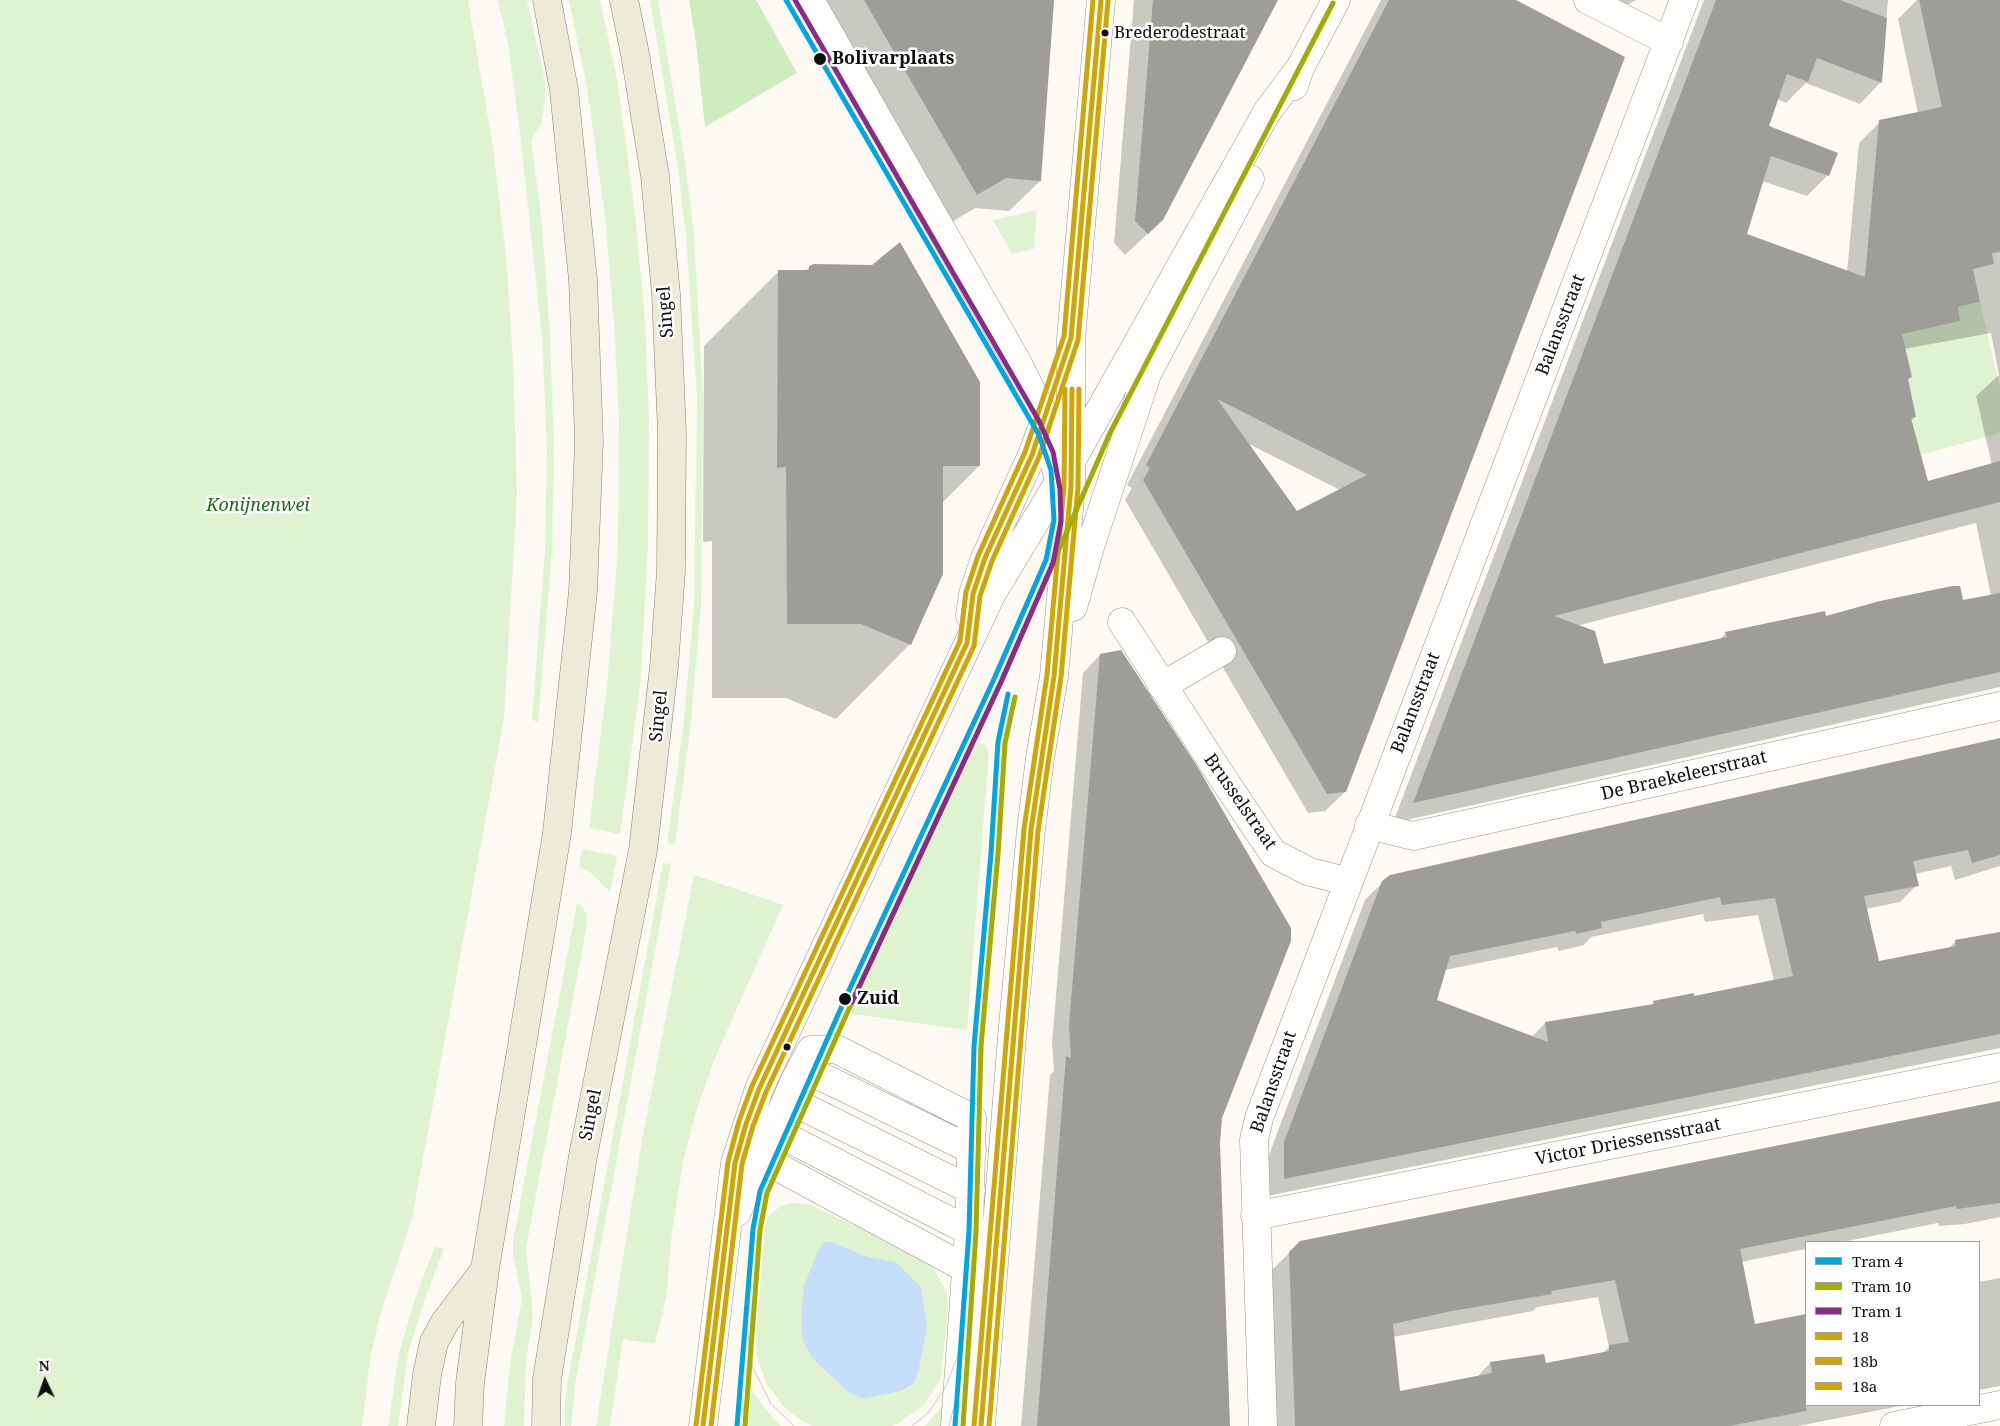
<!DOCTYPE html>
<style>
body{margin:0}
#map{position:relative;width:2000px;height:1426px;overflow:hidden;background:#fcfaf2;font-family:"Noto Serif",serif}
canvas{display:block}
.legend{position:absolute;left:1805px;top:1241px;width:175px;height:165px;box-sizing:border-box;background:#fff;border:1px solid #9f9f9f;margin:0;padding:6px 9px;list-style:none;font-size:15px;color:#0e0e0e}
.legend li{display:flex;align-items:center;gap:10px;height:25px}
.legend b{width:25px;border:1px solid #9f9f9f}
.north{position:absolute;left:20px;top:1356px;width:50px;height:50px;-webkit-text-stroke:4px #fff;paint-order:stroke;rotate:357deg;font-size:14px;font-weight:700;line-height:20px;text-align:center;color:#0e0e0e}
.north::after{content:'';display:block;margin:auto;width:18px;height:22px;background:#0e0e0e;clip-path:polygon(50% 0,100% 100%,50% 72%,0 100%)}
</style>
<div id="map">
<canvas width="2000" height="1426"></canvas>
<ul class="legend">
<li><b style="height:6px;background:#00a6e2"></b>Tram 4</li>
<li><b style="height:6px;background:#a3ac03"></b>Tram 10</li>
<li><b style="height:6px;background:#8c2b87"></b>Tram 1</li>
<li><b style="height:6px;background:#cfa603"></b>18</li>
<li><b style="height:6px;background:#cfa603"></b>18b</li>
<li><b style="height:6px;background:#cfa603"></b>18a</li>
</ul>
<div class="north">N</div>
</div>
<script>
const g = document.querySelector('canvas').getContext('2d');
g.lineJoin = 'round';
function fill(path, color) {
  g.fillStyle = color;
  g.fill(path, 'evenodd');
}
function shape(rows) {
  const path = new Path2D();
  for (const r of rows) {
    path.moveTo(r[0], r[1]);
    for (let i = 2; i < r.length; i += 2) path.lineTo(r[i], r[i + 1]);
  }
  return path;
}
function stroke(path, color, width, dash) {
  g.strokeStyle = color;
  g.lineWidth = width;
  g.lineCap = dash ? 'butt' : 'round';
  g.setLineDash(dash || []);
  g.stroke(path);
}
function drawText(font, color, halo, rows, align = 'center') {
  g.font = font + ' "Noto Serif",serif';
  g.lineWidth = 5;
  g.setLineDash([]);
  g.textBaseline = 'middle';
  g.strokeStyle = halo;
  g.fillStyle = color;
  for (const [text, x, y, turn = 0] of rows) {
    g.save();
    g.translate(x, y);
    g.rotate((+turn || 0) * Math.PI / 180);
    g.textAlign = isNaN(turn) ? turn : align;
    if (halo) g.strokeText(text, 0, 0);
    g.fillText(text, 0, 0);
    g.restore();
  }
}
const green = shape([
 [0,0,468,0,493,148,506,256,513,360,517,494,504,719,412,1218,381,1312,371,1354,362,1426,0,1426],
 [498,0,527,0,545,81,545,101,541,124,531,141,542,222,550,335,554,448,552,550,538,723,532,719,545,550,547,450,542,336,519,125,508,44],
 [569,0,600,0,618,84,635,214,645,320,649,418,648,548,640,688,620,834,589,828,607,686,618,546,619,419,614,323,605,216,587,88],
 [650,0,658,0,685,160,694,235,703,399,701,605,691,721,675,844,667,843,684,721,694,605,697,398,686,236,677,161],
 [1037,210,1034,249,1012,254,993,220],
 [1980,302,2000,388,2000,433,1921,455,1918,443,1899,422,1916,417,1915,410,1910,411,1904,380,1912,377,1878,324,1945,324,1960,321,1958,307],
 [980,743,986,745,989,753,967,1030,852,1014,850,1011,851,1007,971,748,975,744],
 [582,849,617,856,610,892,591,873,579,867],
 [663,863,671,864,575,1386,571,1426,565,1426,564,1411,567,1386],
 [694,875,783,905,715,1058,696,1112,683,1162,672,1232,666,1299,655,1344,623,1339,610,1426,596,1426,643,1134],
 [577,903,582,906,587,915,587,924,526,1248,533,1316,526,1360,524,1426,504,1426,511,1357,522,1299,513,1254,513,1241],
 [793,1203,811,1205,919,1256,932,1266,947,1293,948,1309,941,1378,924,1405,899,1423,892,1426,812,1426,799,1419,784,1407,767,1385,757,1357,756,1335,765,1227,769,1215,781,1206],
 [435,1246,444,1249,424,1301,408,1354,398,1426,388,1426,399,1353,415,1299],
 [751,1389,766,1410,781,1426,748,1426],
 [945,1402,943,1426,925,1426,938,1411]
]);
const forest = shape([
 [689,0,756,0,797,73,705,127,696,43]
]);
const water = shape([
 [825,1242,832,1242,865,1256,896,1262,921,1287,927,1327,919,1368,915,1382,901,1391,863,1398,850,1393,813,1359,803,1341,801,1322,804,1286,818,1250]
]);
const shadow = shape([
 [816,0,1054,0,1040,181,1009,211,975,208,947,225],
 [1134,0,1277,0,1162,220,1125,255,1114,243],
 [1381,0,1515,0,1345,792,1325,811,1308,813,1125,500,1132,488,1127,485],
 [1247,443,1340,490,1296,512],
 [1603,0,1636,0,1619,9],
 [1704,0,1888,0,1880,83,1860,104,1806,83,1786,103,1777,99,1767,127,1828,175,1807,196,1762,181,1746,235,1847,272,1859,143,1880,122,1918,113,1898,19,1917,0,2000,0,2000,687,1393,823],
 [1991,333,1999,375,1976,396,1992,465,1927,482,1911,421,1915,417,1907,380,1910,377,1904,349],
 [1976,523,1991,596,1962,602,1726,633,1719,640,1602,666,1576,626],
 [810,267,979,466,942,503,910,644,836,719,786,698,712,698,712,541,703,542,704,346,779,271,805,271],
 [1100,655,1221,1118,1218,1143,1228,1426,1021,1426,1050,1075,1054,1071,1052,1043,1083,673],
 [2000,740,2000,866,1955,880,1951,866,1915,874,1917,885,1900,902,1866,909,1878,962,1948,949,1956,941,2000,933,2000,1048,1267,1196,1267,1160,1365,900,1383,882],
 [1703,914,1705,922,1758,915,1774,981,1693,998,1654,1002,1650,1006,1545,1023,1532,1037,1435,1001,1445,970,1557,947,1559,951,1584,945,1591,937],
 [2000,1103,2000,1217,1965,1224,1939,1226,1938,1223,1842,1242,1806,1242,1806,1249,1741,1262,1754,1326,1806,1315,1806,1405,1905,1405,1798,1426,1277,1426,1271,1271,1289,1253],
 [1598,1297,1609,1347,1602,1354,1545,1365,1490,1363,1477,1377,1399,1392,1393,1337,1533,1311,1537,1307],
 [2000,1278,2000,1386,1979,1390,1979,1282]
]);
const building = shape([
 [864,0,1054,0,1041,181,1006,178,977,195],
 [1153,0,1278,0,1163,220,1148,234,1135,221],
 [1389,0,1516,0,1625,57,1346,792,1327,794,1143,480,1150,468,1146,465],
 [1217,399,1367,475,1297,511],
 [1716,0,1840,0,1887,18,1882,83,1817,58,1808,82,1787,74,1769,126,1838,153,1829,176,1771,156,1747,234,1865,277,1879,120,1942,107,1919,0,2000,0,2000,252,1992,253,1994,264,1973,269,1980,302,1958,307,1960,321,1902,334,1912,377,1908,379,1916,417,1911,418,1928,481,2000,461,2000,502,1554,616,1595,631,1604,664,1727,637,1725,632,1825,611,1826,616,1880,601,1952,586,1960,586,1963,600,2000,593,2000,672,1413,803],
 [900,242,980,382,980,466,943,466,943,574,911,645,861,624,787,624,786,467,777,468,778,270,809,270,809,266,814,264,872,265],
 [1121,650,1197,766,1291,928,1291,941,1222,1118,1220,1143,1230,1426,1037,1426,1066,1056,1071,1058,1069,1025,1100,654],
 [2000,738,2000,855,1972,863,1968,850,1913,861,1919,886,1864,896,1879,961,1956,946,1955,940,2000,932,2000,1034,1284,1179,1284,1142,1382,881,1390,875],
 [1720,897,1722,905,1775,898,1793,976,1694,996,1694,993,1653,1001,1654,1004,1545,1022,1548,1042,1437,1000,1450,956,1575,931,1576,934,1602,928,1601,922],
 [2000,1101,2000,1203,1957,1209,1956,1206,1740,1249,1755,1324,1806,1314,1806,1411,1730,1426,1295,1426,1289,1252,1300,1241],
 [1615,1280,1629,1342,1609,1345,1609,1351,1546,1363,1544,1354,1490,1362,1492,1373,1400,1391,1393,1324,1452,1311,1552,1294,1551,1291]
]);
const minor = shape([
 [810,0,1016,360,1045,417,1060,487],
 [1588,0,1669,42],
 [1294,86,1300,68,1336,0],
 [1073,607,1090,547,1147,374,1250,179],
 [970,616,973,594,985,558,1032,455,1046,417],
 [1122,622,1224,780,1273,853,1310,872,1347,881],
 [1162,686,1222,651],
 [1369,825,1413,836,2000,706],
 [796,1078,820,1076,972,1150],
 [783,1108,806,1108,971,1190],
 [770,1139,790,1139,969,1231],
 [757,1167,776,1166,967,1269],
 [737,1212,796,1078,811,1050,836,1049,972,1118,969,1231,955,1426],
 [1255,1216,2000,1067],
 [703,1426,735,1163,759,1089,991,595,1068,467,1267,112,1300,68],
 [981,1426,1012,1037,1031,830,1040,758,1054,676,1071,486,1071,338,1101,0],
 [1263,1426,1254,1140,1259,1118,1684,0],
 [1894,1426,2000,1405]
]);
const major = shape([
 [421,1426,427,1375,434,1342,445,1322,484,1271],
 [468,1426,470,1383,485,1269,557,833,583,591,589,441,583,280,564,90,547,0],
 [546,1426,547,1379,583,1156,643,850,664,667,671,571,672,433,666,294,655,176,635,54,624,0]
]);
const tram = shape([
 [747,1309,749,1349,753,1368,771,1404,794,1426],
 [741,1393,746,1426],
 [912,1426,928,1413,945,1388,957,1358,962,1330],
 [949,1426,956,1399]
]);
const bus1 = shape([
 [703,1426,735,1163,746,1124,759,1089,967,643,973,594,985,558,1032,455,1071,338,1101,0],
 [981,1426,1031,830,1054,676,1071,486,1072,389]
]);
const bus2 = shape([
 [711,1426,742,1164,753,1126,766,1092,974,646,980,596,992,561,1039,457,1078,340,1108,1],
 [989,1426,1038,831,1061,677,1078,487,1079,389]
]);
const bus3 = shape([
 [696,1425,728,1162,739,1121,752,1086,960,641,966,592,978,556,1025,452,1064,336,1093,0],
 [974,1425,1024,829,1047,675,1064,486,1065,389]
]);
const tram1 = shape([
 [737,1426,753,1229,760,1191,845,999,994,679,1046,560,1054,520,1051,470,1039,435,786,0],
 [955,1426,969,1231,974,1046,991,853,998,742,1008,694]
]);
const tram2 = shape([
 [745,1426,760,1230,767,1193,852,1002,1001,682,1110,433,1333,3],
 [963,1426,976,1232,981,1046,998,854,1005,743,1015,697]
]);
const tram3 = shape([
 [795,0,1039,421,1053,452,1060,489,1061,521,1053,563,1001,682,852,1002]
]);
const markers = [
 [1105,33,4.5,"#0e0e0e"],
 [820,59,7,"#0e0e0e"],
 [845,999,7,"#0e0e0e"],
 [787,1047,4.5,"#0e0e0e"]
];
const busNames = [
 ["Brederodestraat",1114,33]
];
const stopNames = [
 ["Bolivarplaats",832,59],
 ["Zuid",857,999]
];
const streetNames = [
 ["Singel",666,312,-94],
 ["Balansstraat",1561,325,-69],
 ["Balansstraat",1416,703,-69],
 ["Singel",659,716,-84],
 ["De Braekeleerstraat",1684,776,-13],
 ["Brusselstraat",1240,802,55],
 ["Balansstraat",1274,1082,-71],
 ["Singel",591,1115,-79],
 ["Victor Driessensstraat",1628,1142,-11]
];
const parkNames = [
 ["Konijnenwei",258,506]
];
fill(green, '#e0f3d0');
fill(forest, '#ceecbd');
fill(water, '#c5defa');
fill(shadow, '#0003');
fill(building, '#9f9d98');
stroke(minor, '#959491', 29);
stroke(major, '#82827e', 29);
stroke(minor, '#fffefd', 28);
stroke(major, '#edebd8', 28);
stroke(tram, '#d9c6c2', 1);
stroke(bus1, '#cfa603', 5);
stroke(bus2, '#cfa603', 5);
stroke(bus3, '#cfa603', 5);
stroke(tram1, '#00a6e2', 5);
stroke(tram2, '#a3ac03', 5);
stroke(tram3, '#8c2b87', 5);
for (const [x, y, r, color] of markers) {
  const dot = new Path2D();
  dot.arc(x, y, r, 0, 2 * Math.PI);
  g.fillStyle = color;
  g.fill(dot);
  stroke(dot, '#fff', 2);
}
drawText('17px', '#0e0e0e', '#fff', busNames, 'left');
drawText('bold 18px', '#0e0e0e', '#fff', stopNames, 'left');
drawText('18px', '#0e0e0e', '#fff', streetNames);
drawText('italic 18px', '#1b6d17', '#fff', parkNames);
</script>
